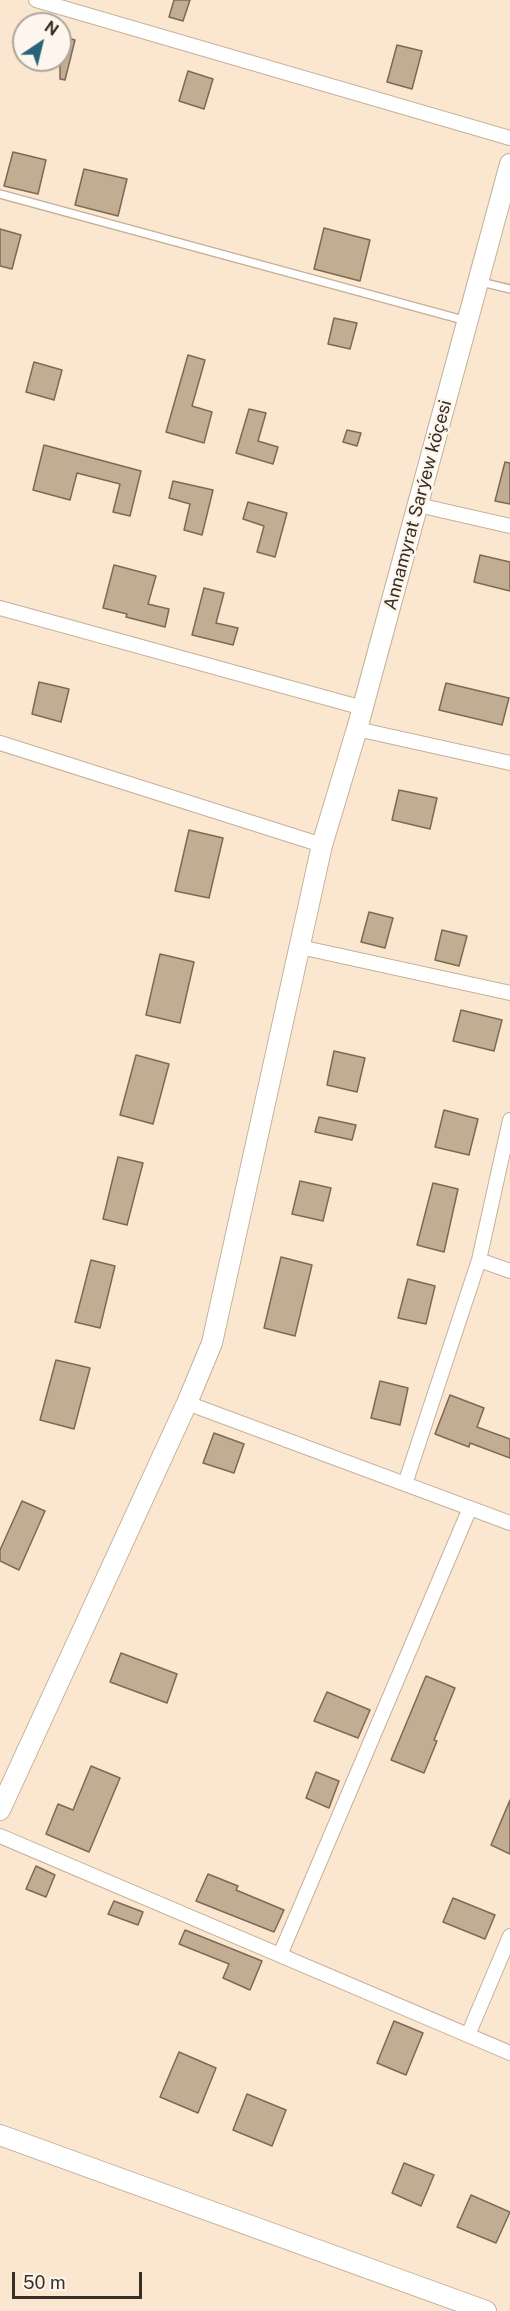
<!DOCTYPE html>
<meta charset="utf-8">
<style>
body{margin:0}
#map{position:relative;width:510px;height:2311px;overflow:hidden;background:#fbe7cf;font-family:"Public Sans",sans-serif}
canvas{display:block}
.north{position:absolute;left:12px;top:12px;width:60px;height:60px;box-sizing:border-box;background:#fef6ed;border:2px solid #aea69d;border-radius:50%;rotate:35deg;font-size:16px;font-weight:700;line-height:24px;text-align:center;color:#362f26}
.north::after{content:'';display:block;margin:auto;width:21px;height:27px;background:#256479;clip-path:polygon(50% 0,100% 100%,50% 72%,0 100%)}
.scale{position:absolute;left:12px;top:2272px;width:130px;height:27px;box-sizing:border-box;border:3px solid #362f26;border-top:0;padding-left:8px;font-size:18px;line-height:21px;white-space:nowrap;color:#362f26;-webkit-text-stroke:4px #fef6ed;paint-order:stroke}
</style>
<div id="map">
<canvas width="510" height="2311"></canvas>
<div class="north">N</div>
<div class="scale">50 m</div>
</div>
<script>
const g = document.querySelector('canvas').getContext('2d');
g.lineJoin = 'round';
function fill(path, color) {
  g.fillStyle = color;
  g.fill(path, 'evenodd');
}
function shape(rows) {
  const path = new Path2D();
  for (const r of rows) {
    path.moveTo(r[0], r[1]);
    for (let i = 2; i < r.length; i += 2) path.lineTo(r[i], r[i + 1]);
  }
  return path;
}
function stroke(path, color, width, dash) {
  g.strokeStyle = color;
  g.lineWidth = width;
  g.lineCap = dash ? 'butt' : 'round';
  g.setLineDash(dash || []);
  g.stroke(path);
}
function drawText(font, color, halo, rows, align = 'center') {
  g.font = font + ' "Public Sans",sans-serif';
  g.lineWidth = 5;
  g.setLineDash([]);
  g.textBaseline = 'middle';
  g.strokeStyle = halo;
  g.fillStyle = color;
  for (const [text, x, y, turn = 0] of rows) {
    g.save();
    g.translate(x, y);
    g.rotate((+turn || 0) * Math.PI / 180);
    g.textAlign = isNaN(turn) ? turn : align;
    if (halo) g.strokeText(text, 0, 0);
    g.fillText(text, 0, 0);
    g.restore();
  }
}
const building = shape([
 [174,0,190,0,183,21,169,17,174,0],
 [60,36,75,40,65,80,60,79,60,36],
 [397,45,422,51,412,89,387,82,397,45],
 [188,71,213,79,204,109,179,101,188,71],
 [13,152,46,160,38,194,4,186,13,152],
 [84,169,127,179,118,216,75,205,84,169],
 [324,228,370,240,360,281,314,269,324,228],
 [0,229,21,235,12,269,0,266,0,229],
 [334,318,357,323,350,349,328,344,334,318],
 [188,355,205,360,192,406,212,412,204,443,166,432,188,355],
 [34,362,62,370,54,400,26,392,34,362],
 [249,409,266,413,258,441,278,447,273,464,236,453,249,409],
 [347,430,361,433,357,446,343,442,347,430],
 [44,445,141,471,130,516,113,512,120,484,77,473,70,500,33,490,44,445],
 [505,462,510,463,510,504,495,501,505,462],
 [173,481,213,490,202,535,184,530,190,504,169,498,173,481],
 [248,502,287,513,275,557,257,552,264,526,243,519,248,502],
 [480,555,510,562,510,591,474,582,480,555],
 [114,565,156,576,148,604,169,609,165,627,126,617,127,614,103,608,114,565],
 [204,588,224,593,216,623,238,628,233,645,192,635,204,588],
 [39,682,69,689,61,722,32,714,39,682],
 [446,683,509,698,502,725,439,710,446,683],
 [399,790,437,798,430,829,392,820,399,790],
 [189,830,223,838,209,898,175,891,189,830],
 [369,912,393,918,385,948,361,942,369,912],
 [442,930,467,936,459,966,435,960,442,930],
 [160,954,194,962,180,1023,146,1015,160,954],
 [461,1010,502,1020,494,1051,453,1041,461,1010],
 [334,1051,365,1058,357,1092,327,1085,334,1051],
 [136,1055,169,1064,153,1124,120,1115,136,1055],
 [444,1110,478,1119,469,1155,435,1147,444,1110],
 [319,1117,356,1125,352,1140,315,1132,319,1117],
 [118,1157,143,1163,127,1225,103,1219,118,1157],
 [300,1181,331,1188,323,1221,292,1214,300,1181],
 [433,1183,458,1189,444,1252,417,1245,433,1183],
 [281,1257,312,1265,295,1336,264,1328,281,1257],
 [91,1260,115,1266,100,1328,75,1322,91,1260],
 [408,1279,435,1286,426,1324,398,1318,408,1279],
 [56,1360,90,1368,74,1429,40,1420,56,1360],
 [380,1381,408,1388,400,1425,371,1418,380,1381],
 [450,1395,484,1408,477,1427,510,1439,510,1458,470,1443,469,1447,435,1434,450,1395],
 [214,1433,244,1444,234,1473,203,1463,214,1433],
 [22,1501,45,1511,19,1570,0,1561,0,1550,22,1501],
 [121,1653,177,1674,167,1703,110,1682,121,1653],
 [426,1676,455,1688,434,1740,437,1741,424,1773,391,1760,426,1676],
 [327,1692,370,1710,358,1738,314,1721,327,1692],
 [91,1766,120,1778,89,1852,46,1834,58,1804,73,1810,91,1766],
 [316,1772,339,1781,329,1808,306,1798,316,1772],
 [510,1800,510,1854,491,1845,510,1800],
 [36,1866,55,1875,46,1897,26,1889,36,1866],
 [208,1874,238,1886,236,1890,284,1910,274,1932,196,1901,208,1874],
 [453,1898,495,1915,485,1939,443,1922,453,1898],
 [114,1901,143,1912,138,1925,108,1914,114,1901],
 [185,1930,262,1961,250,1990,223,1978,229,1964,179,1944,185,1930],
 [394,2021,423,2033,406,2075,377,2063,394,2021],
 [179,2052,216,2068,198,2113,160,2097,179,2052],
 [247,2094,286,2110,272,2146,233,2130,247,2094],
 [404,2163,434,2175,421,2206,392,2193,404,2163],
 [471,2195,510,2212,496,2243,457,2227,471,2195]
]);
const lane = shape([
 [0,194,467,321],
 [481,282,510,289]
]);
const street = shape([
 [36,0,510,138],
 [418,505,510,526],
 [0,608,363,708],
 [357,729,510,763],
 [0,743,322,845],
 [300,947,510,993],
 [479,1260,510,1271],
 [187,1403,510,1523],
 [405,1484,479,1260,510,1120],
 [0,1836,510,2053],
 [280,1955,470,1508],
 [468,2035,510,1936]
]);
const secondary = shape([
 [0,1810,187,1403,212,1343,322,845,357,729,510,164],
 [0,2135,486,2311]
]);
const streetNames = [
 ["Annamyrat Sarýew köçesi",418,505,-75]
];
fill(building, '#c2ac92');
stroke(building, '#7b6a55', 1.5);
stroke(lane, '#c4b19a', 10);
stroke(street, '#c4b19a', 16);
stroke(secondary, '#c4b19a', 22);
stroke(lane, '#fff', 7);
stroke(street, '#fff', 14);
stroke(secondary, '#fff', 20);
drawText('18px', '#362f26', '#fef6ed', streetNames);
</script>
